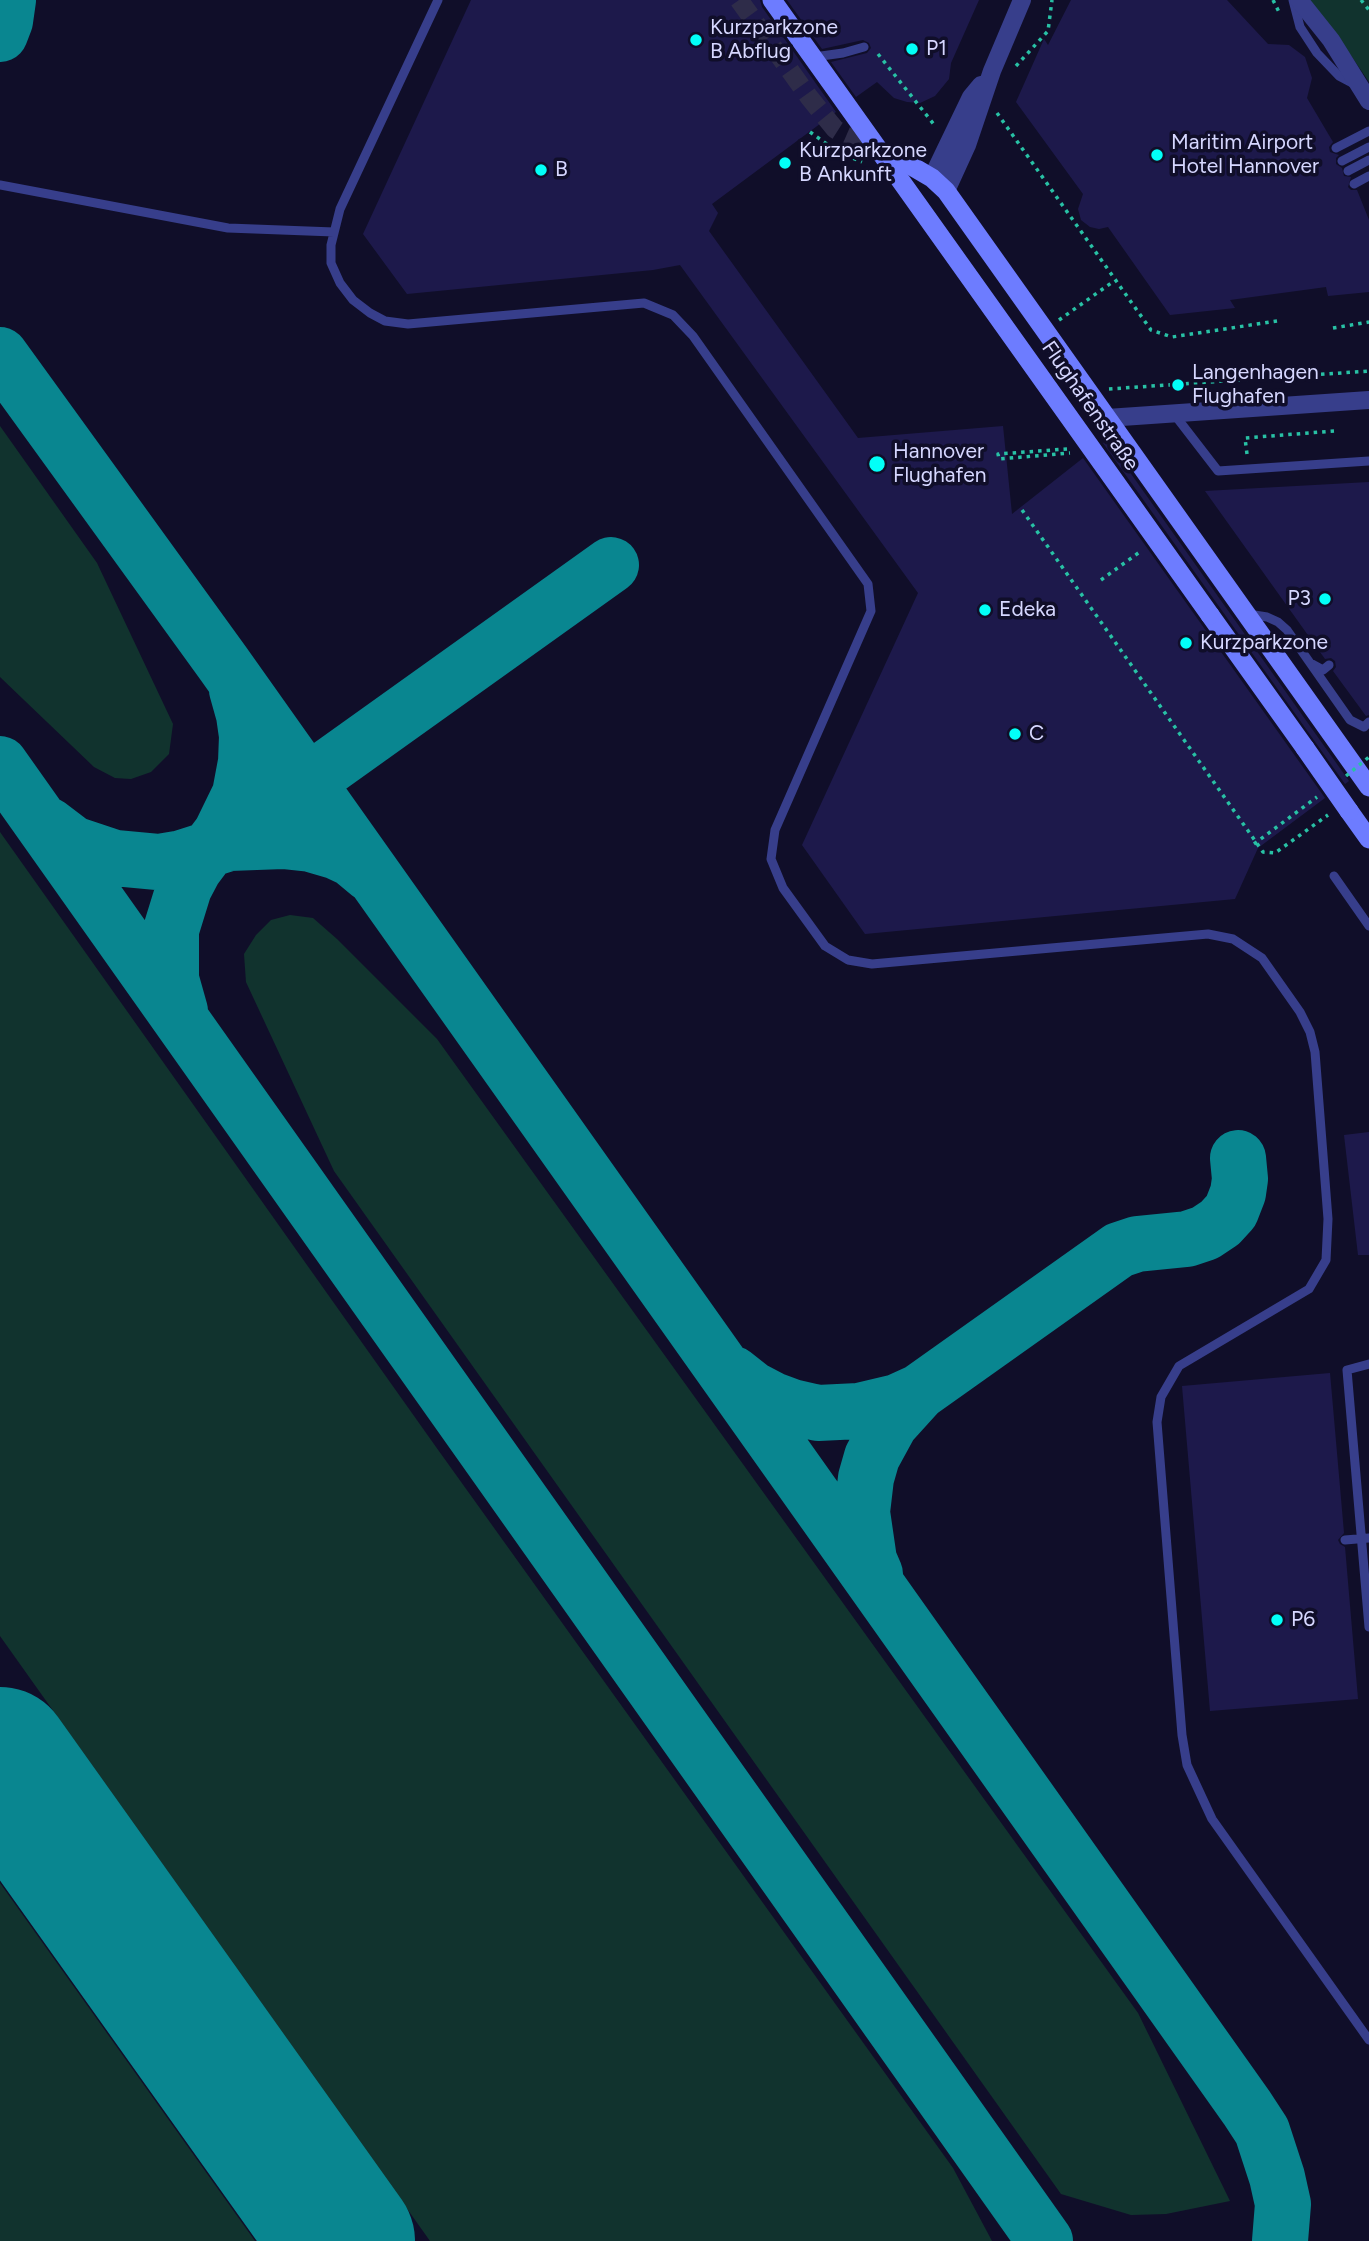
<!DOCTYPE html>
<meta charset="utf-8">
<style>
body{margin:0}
canvas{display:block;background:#100e29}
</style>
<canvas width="1369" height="2241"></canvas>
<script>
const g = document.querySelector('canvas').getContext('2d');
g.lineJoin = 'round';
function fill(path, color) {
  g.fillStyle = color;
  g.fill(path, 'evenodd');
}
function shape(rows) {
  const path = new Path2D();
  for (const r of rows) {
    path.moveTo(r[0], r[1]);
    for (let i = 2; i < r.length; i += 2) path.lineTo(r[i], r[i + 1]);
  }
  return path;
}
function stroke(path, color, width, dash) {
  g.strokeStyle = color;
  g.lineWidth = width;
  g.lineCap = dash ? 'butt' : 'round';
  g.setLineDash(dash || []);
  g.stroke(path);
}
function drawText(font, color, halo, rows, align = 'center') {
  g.font = font + ' Figtree,sans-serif';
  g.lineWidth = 7;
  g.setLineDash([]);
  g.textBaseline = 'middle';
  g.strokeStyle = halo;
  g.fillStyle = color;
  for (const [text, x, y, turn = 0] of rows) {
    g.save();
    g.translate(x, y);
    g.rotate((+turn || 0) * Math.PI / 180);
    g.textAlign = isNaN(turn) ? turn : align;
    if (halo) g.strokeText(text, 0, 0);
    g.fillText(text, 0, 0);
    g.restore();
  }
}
const green = shape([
 [1309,0,1369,0,1369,82,1352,57],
 [0,426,97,563,173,724,169,754,151,772,131,779,115,778,94,767,0,677],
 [0,832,436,1447,953,2168,992,2241,430,2241,0,1636],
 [290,915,313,918,337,939,437,1039,1138,2013,1230,2201,1166,2214,1131,2215,1061,2194,334,1171,246,982,244,954,256,935,271,920],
 [0,1883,255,2241,0,2241]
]);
const taxiway = shape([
 [0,34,5,21,8,0],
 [0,355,223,663,1247,2108,1262,2131,1277,2177,1283,2204,1280,2241],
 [0,764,1045,2241],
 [48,825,73,844,115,858,158,862,182,858,229,843,283,841,311,844,335,851,352,859,370,874],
 [209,849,306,783,611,565],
 [180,1011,171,979,171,930,184,888,194,869,221,833,240,794,246,762,247,736,244,715,237,690],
 [733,1374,752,1389,773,1400,792,1407,818,1413,859,1411,897,1402,919,1392,1119,1250,1137,1244,1187,1239,1205,1233,1220,1223,1231,1211,1238,1193,1240,1179,1238,1158],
 [875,1574,869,1560,862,1512,866,1478,872,1457,890,1424,919,1392]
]);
const runway = shape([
 [0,1758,344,2241]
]);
const building = shape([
 [471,0,760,0,762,7,836,112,712,204,718,213,709,231,858,438,1003,426,1012,514,1083,458,1325,798,1258,848,1235,899,865,934,802,845,918,593,680,265,653,270,407,294,363,234],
 [787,0,979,0,951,63,949,79,935,96,920,103,907,102,894,98,877,82,856,97,831,62,867,53,871,48,869,43,863,40,822,49],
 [1071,0,1227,0,1268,44,1289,45,1305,57,1312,78,1307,98,1333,142,1329,147,1330,152,1339,155,1336,158,1336,164,1342,168,1344,176,1351,177,1348,187,1351,190,1357,190,1369,220,1369,292,1328,296,1326,287,1230,300,1235,308,1170,315,1108,227,1099,229,1090,227,1081,220,1078,209,1083,194,1016,102,1044,39,1048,45],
 [1107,440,1349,781,1345,784,1103,443],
 [1369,482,1369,715,1366,716,1333,671,1336,667,1335,661,1331,658,1325,659,1205,491],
 [1369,1132,1369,1255,1358,1255,1344,1135],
 [1330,1373,1344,1533,1338,1540,1340,1544,1345,1547,1358,1699,1210,1711,1182,1386]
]);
const secondaryTunnel = shape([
 [739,0,809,97,835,129,846,136,885,153]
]);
const path = shape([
 [1273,0,1280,14],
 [1361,0,1369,10],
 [878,54,936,127],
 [1016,66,1048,31,1052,0],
 [997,113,1151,330,1172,337,1277,321],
 [810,132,838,152,862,162],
 [1059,320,1114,281],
 [1333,328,1369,322],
 [1109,389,1369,371],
 [1067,449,998,454,999,459,1070,453],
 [1247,454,1245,438,1334,431],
 [1022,510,1263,852,1275,853,1328,815],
 [1101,580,1141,551]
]);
const service = shape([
 [438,0,340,209,331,245,331,263,340,283,353,300,370,313,385,321,408,324,644,303,673,315,693,336,868,584,871,611,775,830,771,859,783,888,825,946,848,960,872,964,1208,934,1233,939,1262,958,1300,1012,1310,1032,1315,1052,1328,1219,1326,1260,1309,1289,1179,1366,1161,1397,1157,1422,1182,1735,1187,1765,1212,1819,1369,2040],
 [1293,0,1300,27,1317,53,1339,76,1356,85],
 [814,57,843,53,864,47],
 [1336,148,1369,131],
 [1342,161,1369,147],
 [1348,171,1369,160],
 [1354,184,1369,176],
 [0,185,228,228,334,232],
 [1174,414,1218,471,1369,461],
 [1248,614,1267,617,1278,622,1287,630,1350,720,1364,727,1369,722],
 [1312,664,1323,670,1329,665],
 [1334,876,1369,926],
 [1369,1364,1347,1370,1369,1627],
 [1345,1540,1369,1538]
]);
const minor = shape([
 [1299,0,1331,40,1369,101],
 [932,178,971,97,981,85],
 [946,191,967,145,992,71,1022,0],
 [1107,418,1369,400]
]);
const secondary = shape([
 [903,161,932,178,946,191,1369,787],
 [1210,615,1305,748],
 [1349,811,1369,839]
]);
const pathBridge = shape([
 [1346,776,1369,757],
 [1254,844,1317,797]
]);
const secondaryBridge = shape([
 [772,0,1210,615],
 [1305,748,1349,811]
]);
const markers = [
 [696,40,7,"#02fff8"],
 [912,49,7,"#02fff8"],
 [1157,155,7,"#02fff8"],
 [785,163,7,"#02fff8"],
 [541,170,7,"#02fff8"],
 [1178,385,7,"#02fff8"],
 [877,464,9,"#02fff8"],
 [1325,599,7,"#02fff8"],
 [985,610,7,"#02fff8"],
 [1186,643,7,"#02fff8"],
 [1015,734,7,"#02fff8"],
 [1277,1620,7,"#02fff8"]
];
const poiNames = [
 ["Kurzparkzone",710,28],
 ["B Abflug",710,52],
 ["P1",926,49],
 ["Maritim Airport",1171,143],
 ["Hotel Hannover",1171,167],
 ["Kurzparkzone",799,151],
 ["B Ankunft",799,175],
 ["B",555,170],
 ["Langenhagen",1192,373],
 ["Flughafen",1192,397],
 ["Hannover",893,452],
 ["Flughafen",893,476],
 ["P3",1311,599,"right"],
 ["Edeka",999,610],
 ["Kurzparkzone",1200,643],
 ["C",1029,734],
 ["P6",1291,1620]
];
const streetNames = [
 ["Flughafenstraße",1090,406,55]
];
fill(green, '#11332e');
stroke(taxiway, '#098690', 56);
stroke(runway, '#098690', 142);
fill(building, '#1d194b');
stroke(secondaryTunnel, '#2e2c49', 19, [19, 10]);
stroke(path, '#28c1a5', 3.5, [3.5, 5]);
stroke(service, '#373e8b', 9);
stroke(minor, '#373e8b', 18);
stroke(secondary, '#6d7cff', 19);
stroke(pathBridge, '#28c1a5', 3.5, [3.5, 5]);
stroke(secondaryBridge, '#6d7cff', 19);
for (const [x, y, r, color] of markers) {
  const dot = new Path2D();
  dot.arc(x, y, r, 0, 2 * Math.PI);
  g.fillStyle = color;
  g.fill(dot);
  stroke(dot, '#100e29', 2.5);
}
drawText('21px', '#d6d7ff', '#100e29', poiNames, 'left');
drawText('21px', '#d6d7ff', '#100e29', streetNames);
</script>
